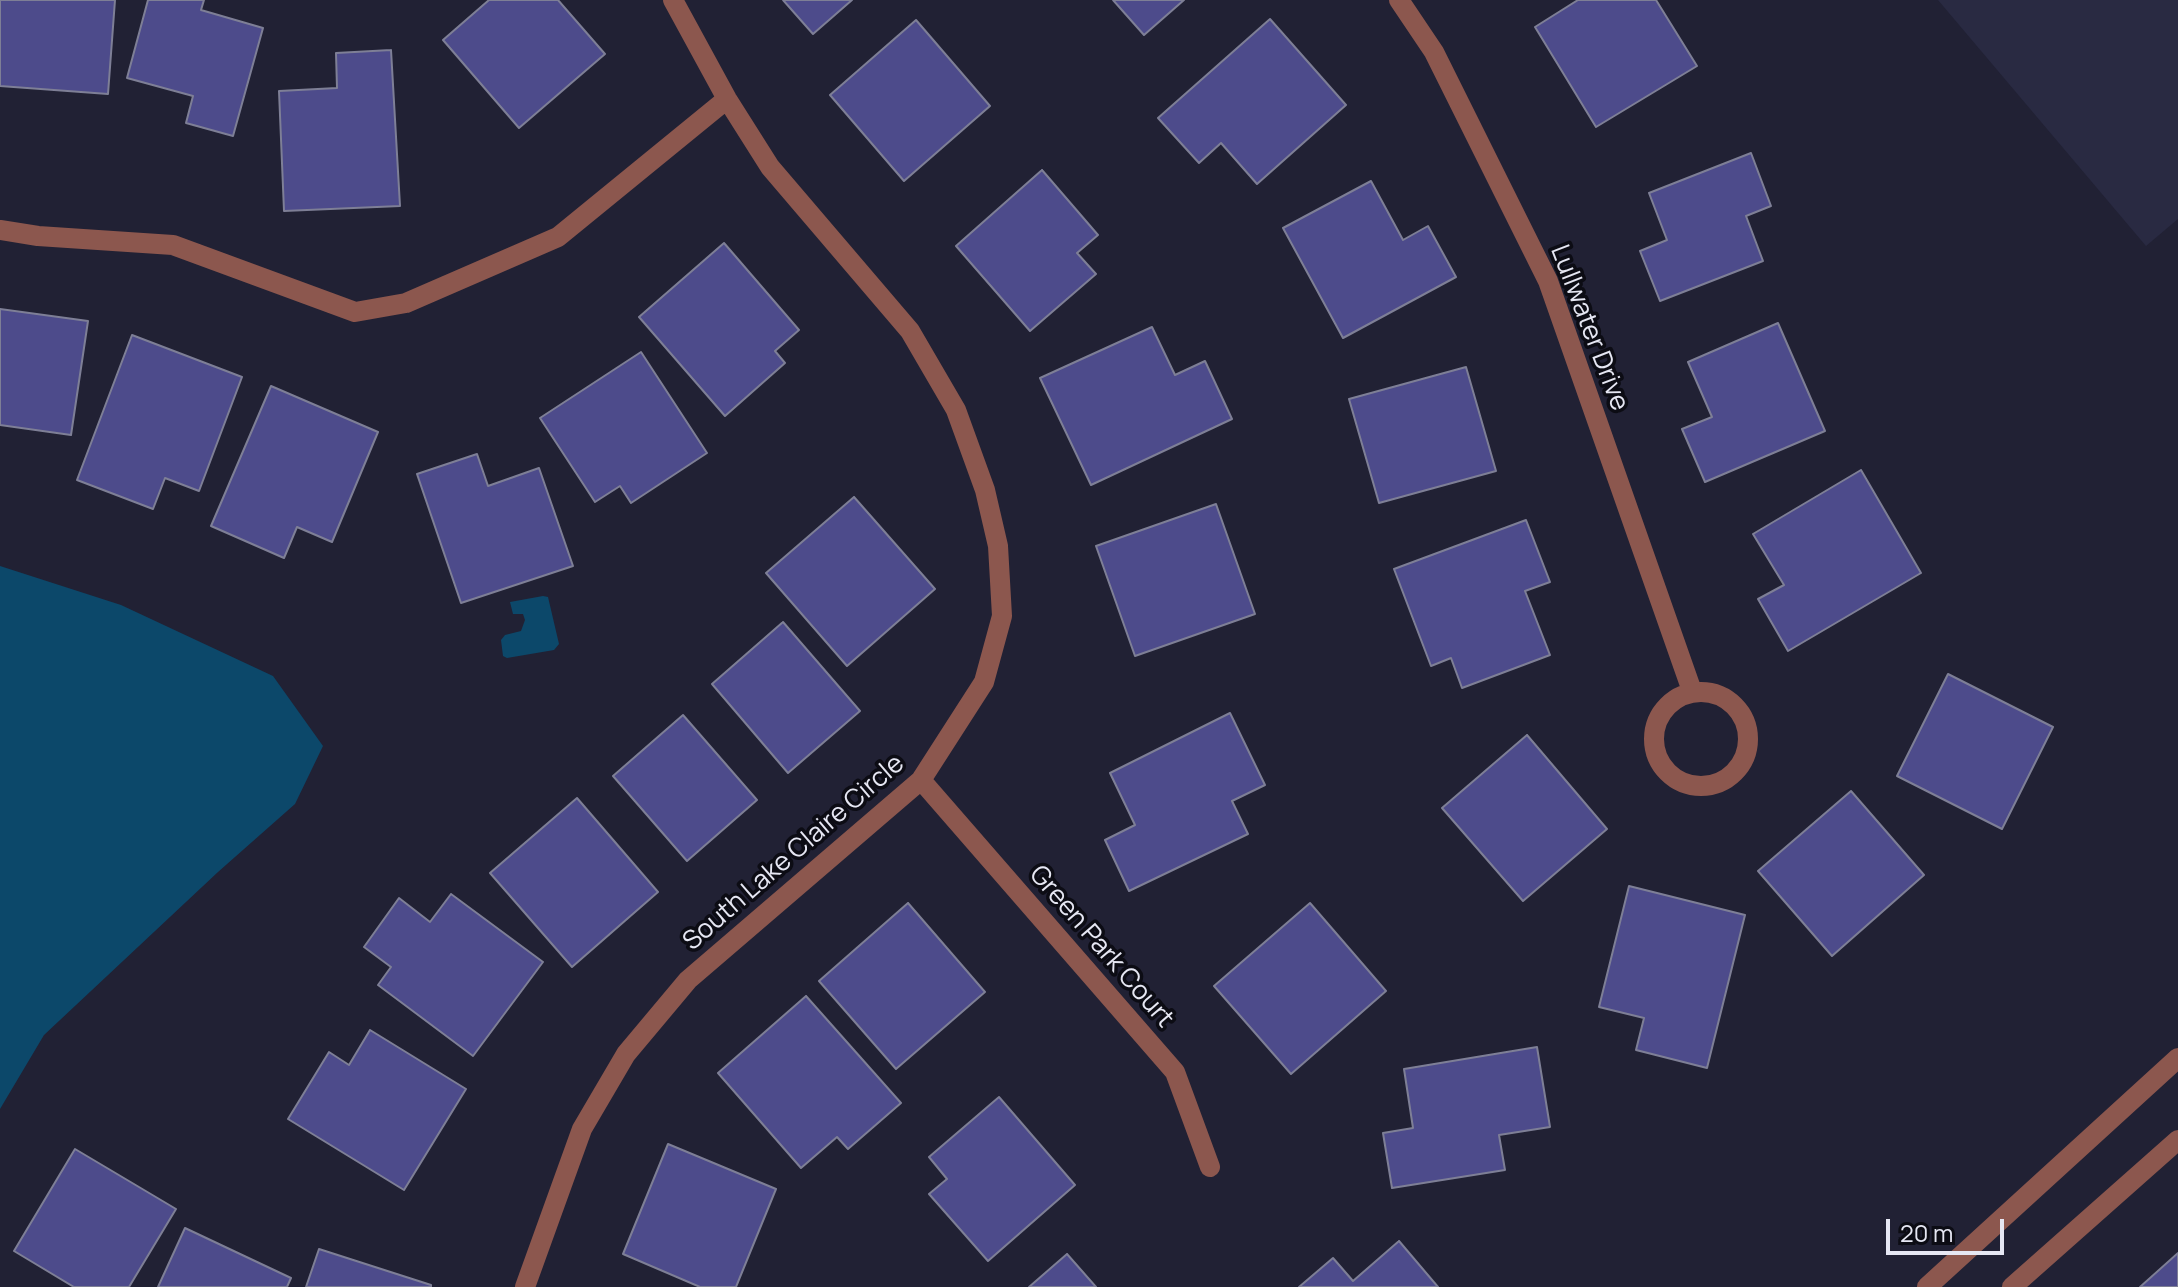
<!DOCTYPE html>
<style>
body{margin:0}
#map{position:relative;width:2178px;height:1287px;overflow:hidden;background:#212134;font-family:Manrope,sans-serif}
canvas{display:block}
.scale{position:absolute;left:1886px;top:1219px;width:118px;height:36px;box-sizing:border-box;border:4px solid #e6e7f3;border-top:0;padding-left:10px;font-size:24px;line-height:28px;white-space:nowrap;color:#e6e7f3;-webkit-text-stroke:6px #0c0c14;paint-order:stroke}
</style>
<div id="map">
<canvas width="2178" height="1287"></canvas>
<div class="scale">20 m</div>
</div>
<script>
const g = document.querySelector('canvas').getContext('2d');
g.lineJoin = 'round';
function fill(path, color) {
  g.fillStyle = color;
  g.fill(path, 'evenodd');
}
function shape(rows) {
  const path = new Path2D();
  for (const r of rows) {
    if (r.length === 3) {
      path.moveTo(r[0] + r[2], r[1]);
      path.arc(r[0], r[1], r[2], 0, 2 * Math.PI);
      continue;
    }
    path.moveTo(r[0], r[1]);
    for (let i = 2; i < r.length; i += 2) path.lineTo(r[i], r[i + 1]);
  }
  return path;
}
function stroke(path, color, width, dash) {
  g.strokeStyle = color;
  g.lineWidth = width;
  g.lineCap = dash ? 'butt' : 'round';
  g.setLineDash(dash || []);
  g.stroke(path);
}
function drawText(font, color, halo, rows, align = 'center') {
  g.font = font + ' Manrope,sans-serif';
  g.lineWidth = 7;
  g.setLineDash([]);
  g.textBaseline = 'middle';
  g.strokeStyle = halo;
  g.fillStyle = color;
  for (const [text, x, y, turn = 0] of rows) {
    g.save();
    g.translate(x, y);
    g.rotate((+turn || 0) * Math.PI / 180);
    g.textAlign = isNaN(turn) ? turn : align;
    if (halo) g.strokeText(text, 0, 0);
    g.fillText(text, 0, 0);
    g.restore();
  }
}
const built = shape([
 [1938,0,2178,0,2178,219,2146,246]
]);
const water = shape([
 [0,566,121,605,273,676,323,746,295,804,218,872,44,1035,0,1109],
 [543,596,548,597,559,644,554,650,507,658,503,656,501,640,505,635,521,631,525,620,523,614,513,614,510,602]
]);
const building = shape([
 [0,0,115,0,108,94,0,86,0,0],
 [148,0,204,0,201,10,263,28,233,136,186,123,193,96,127,78,148,0],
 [489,0,558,0,605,54,519,128,443,40,489,0],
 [783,0,852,0,813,34,783,0],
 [1113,0,1184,0,1144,35,1113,0],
 [1578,0,1656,0,1697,66,1596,127,1535,27,1578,0],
 [1270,19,1346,105,1257,184,1221,143,1199,163,1158,118,1270,19],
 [916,20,990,106,904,181,830,95,916,20],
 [391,50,400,206,284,211,279,91,337,88,336,53,391,50],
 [1751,153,1771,206,1746,216,1763,261,1660,301,1640,251,1667,240,1649,193,1751,153],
 [1042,170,1098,235,1077,253,1096,274,1030,331,956,246,1042,170],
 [1371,181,1403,240,1428,226,1456,277,1343,338,1283,228,1371,181],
 [724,243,799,330,775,351,785,363,725,416,639,317,724,243],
 [0,309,88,321,71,435,0,425,0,309],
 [1778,323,1825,431,1705,482,1682,429,1712,417,1688,362,1778,323],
 [1152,327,1175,375,1205,361,1232,419,1091,485,1040,378,1152,327],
 [132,335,242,377,199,491,165,478,153,509,77,480,132,335],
 [641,352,707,453,631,503,620,486,595,502,540,418,641,352],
 [1466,367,1496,471,1379,503,1349,399,1466,367],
 [271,386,378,432,332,542,297,527,284,558,211,526,271,386],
 [477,454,488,486,539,468,573,566,461,603,417,474,477,454],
 [1861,470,1921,573,1788,651,1758,599,1784,585,1753,534,1861,470],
 [854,497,935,589,847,666,766,573,854,497],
 [1216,504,1255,614,1135,656,1096,546,1216,504],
 [1526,520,1550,582,1525,591,1550,655,1462,688,1451,658,1431,666,1394,569,1526,520],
 [783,622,860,711,788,773,712,684,783,622],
 [1948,674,2053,727,2002,829,1897,776,1948,674],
 [1230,713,1265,785,1232,801,1248,834,1129,891,1105,840,1135,825,1110,773,1230,713],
 [683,715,757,800,687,861,613,776,683,715],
 [1527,735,1607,829,1523,901,1442,808,1527,735],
 [1851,791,1924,875,1832,956,1758,871,1851,791],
 [577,798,658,892,572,967,490,873,577,798],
 [1629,886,1745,915,1707,1068,1636,1050,1644,1018,1599,1007,1629,886],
 [451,894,543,962,473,1056,378,985,391,967,364,947,399,898,430,922,451,894],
 [908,903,985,992,896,1069,819,981,908,903],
 [1310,903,1386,991,1291,1074,1214,986,1310,903],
 [806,996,901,1103,848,1149,837,1137,801,1168,718,1073,806,996],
 [370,1030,466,1089,404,1190,288,1119,329,1052,349,1065,370,1030],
 [1537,1047,1550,1127,1499,1135,1505,1170,1392,1188,1383,1133,1413,1128,1404,1069,1537,1047],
 [999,1097,1075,1185,988,1261,929,1194,947,1179,929,1157,999,1097],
 [668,1144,776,1189,736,1287,700,1287,623,1254,668,1144],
 [75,1149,176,1209,129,1287,74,1287,14,1251,75,1149],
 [185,1228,291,1278,287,1287,158,1287,185,1228],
 [1399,1241,1438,1287,1299,1287,1333,1258,1353,1281,1399,1241],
 [319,1249,431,1285,431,1287,306,1287,319,1249],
 [2178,1253,2178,1287,2140,1287,2178,1253],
 [1067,1254,1096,1287,1029,1287,1067,1254]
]);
const minor = shape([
 [1399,0,1434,52,1548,281,1692,691],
 [0,230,38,236,173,245,355,312,406,303,558,237,727,99],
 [1701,739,47],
 [921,780,1175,1072,1210,1167],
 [525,1287,582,1129,626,1054,688,980,921,780,984,682,1002,616,998,546,985,490,956,410,910,331,770,167,727,99,673,0]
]);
const tertiary = shape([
 [1927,1287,2178,1058],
 [2012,1287,2178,1140]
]);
const streetNames = [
 ["Lullwater Drive",1589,328,69],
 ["South Lake Claire Circle",794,853,-41],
 ["Green Park Court",1101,947,49]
];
fill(built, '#292a42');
fill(water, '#0c486a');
fill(building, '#4d4b8b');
stroke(building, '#7e7f96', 2);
stroke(minor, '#8c574e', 20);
stroke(tertiary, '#8c574e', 20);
drawText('26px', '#e6e7f3', '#0c0c14', streetNames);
</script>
